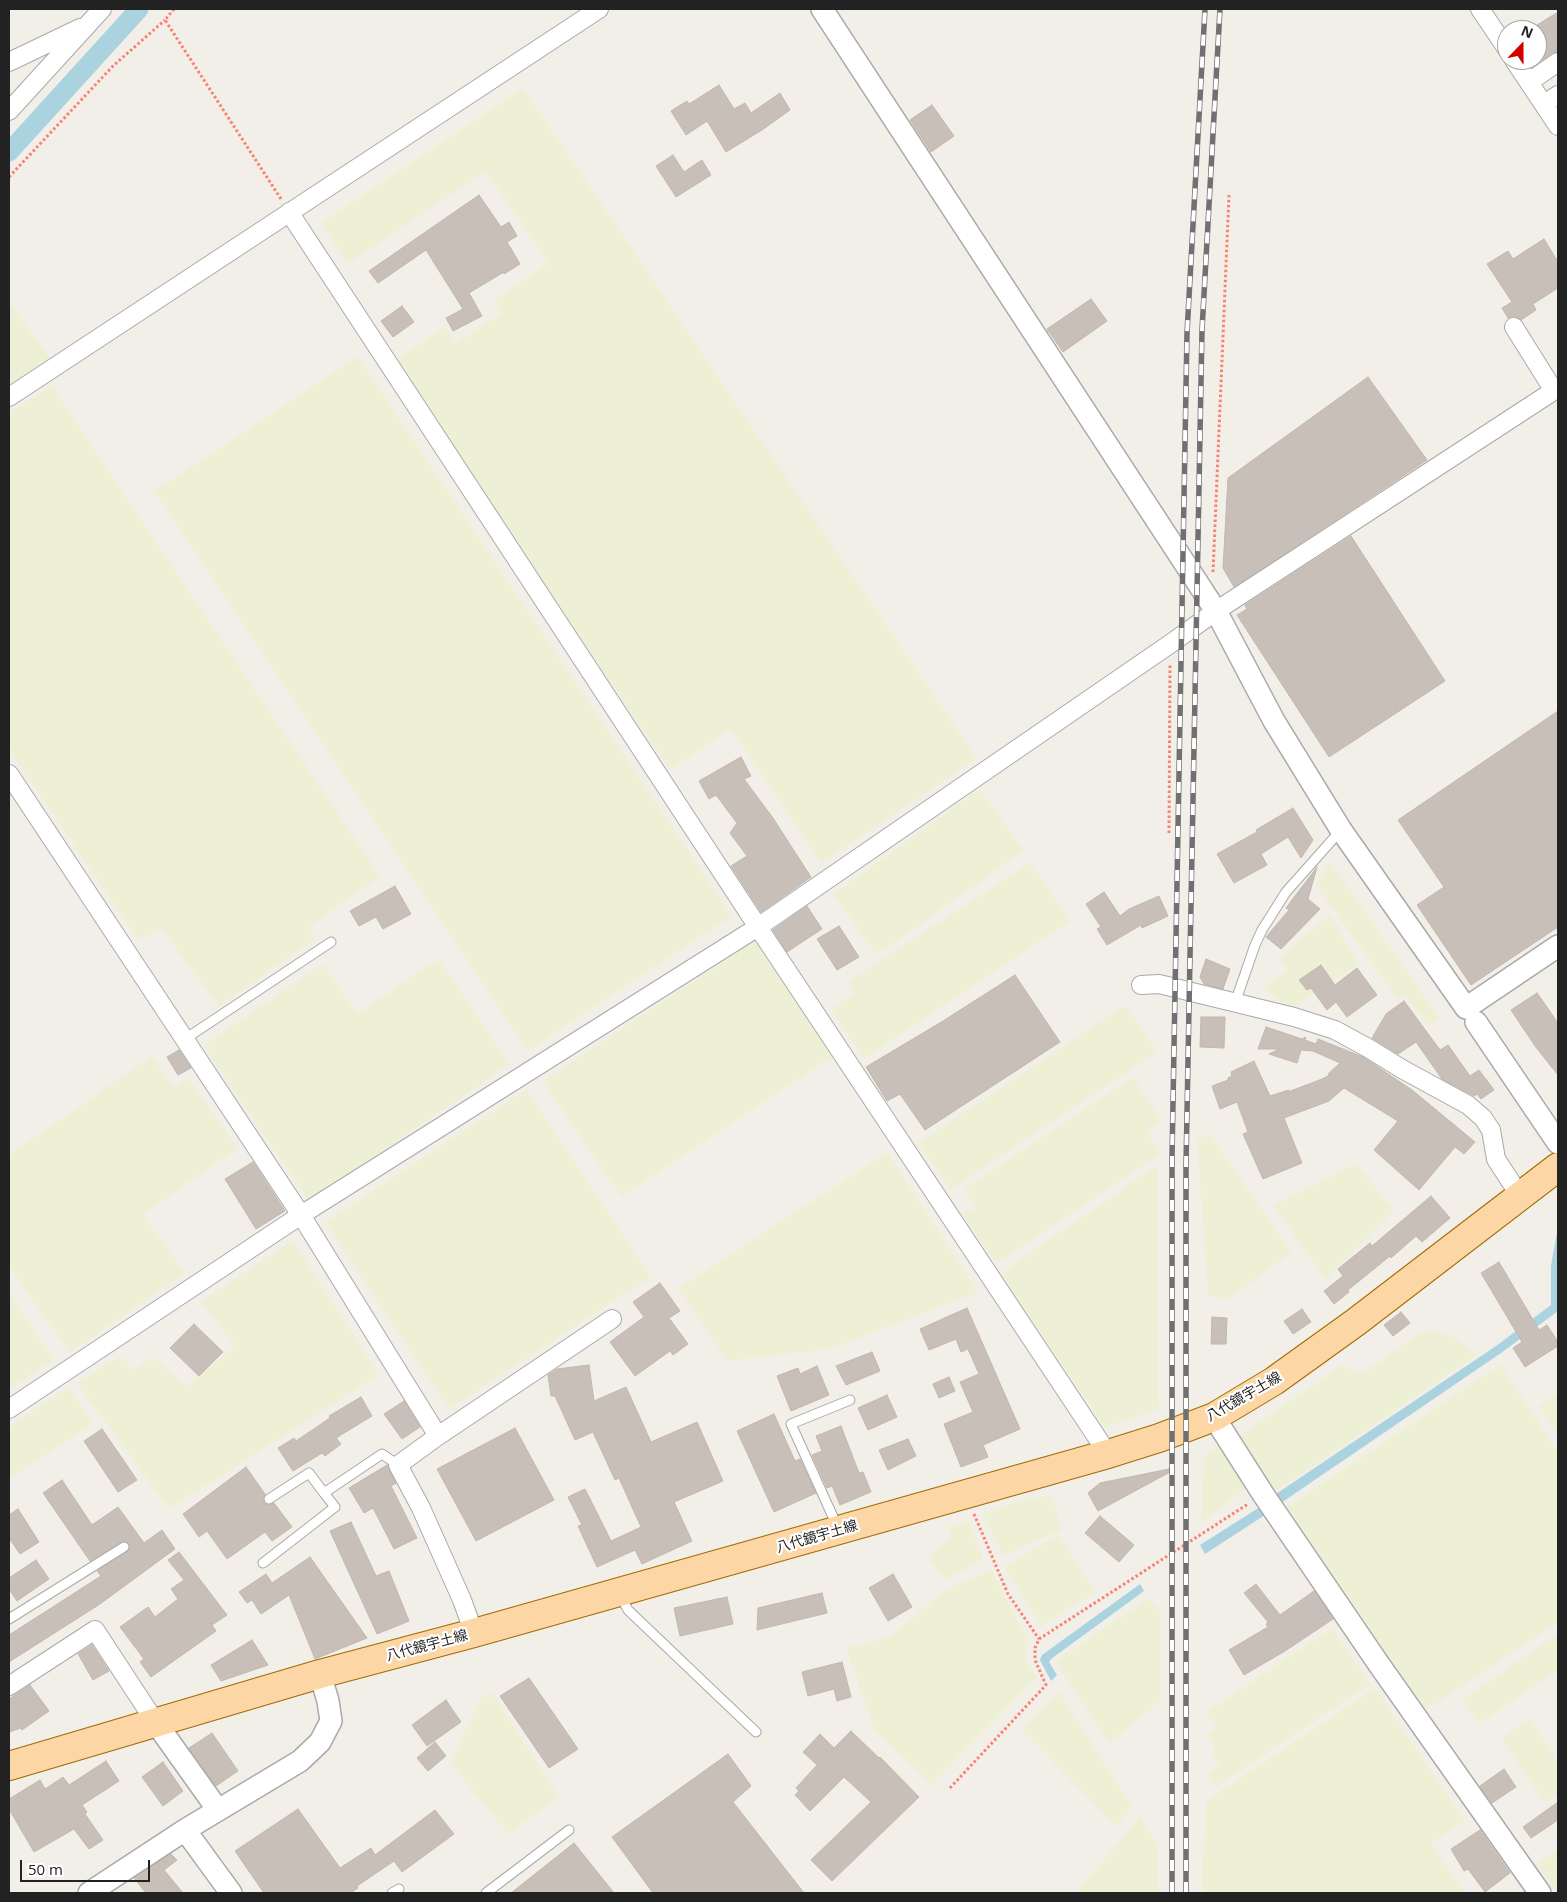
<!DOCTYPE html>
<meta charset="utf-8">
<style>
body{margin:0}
#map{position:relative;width:1567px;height:1902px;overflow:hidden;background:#f2efe9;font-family:"Open Sans",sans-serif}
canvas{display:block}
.frame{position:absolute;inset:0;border:10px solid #222;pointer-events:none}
.north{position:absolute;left:1497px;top:20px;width:50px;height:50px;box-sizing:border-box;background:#fff;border:1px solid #a7a7a7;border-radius:50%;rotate:22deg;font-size:14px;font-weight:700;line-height:20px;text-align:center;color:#222}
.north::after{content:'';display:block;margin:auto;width:18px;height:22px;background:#d40000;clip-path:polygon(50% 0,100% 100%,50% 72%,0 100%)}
.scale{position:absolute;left:20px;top:1860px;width:130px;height:22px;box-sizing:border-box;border:2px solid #222;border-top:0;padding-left:6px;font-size:15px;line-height:18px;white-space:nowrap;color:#222;-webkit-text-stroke:4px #fff;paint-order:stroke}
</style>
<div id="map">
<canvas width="1567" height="1902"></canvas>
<div class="frame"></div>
<div class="north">N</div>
<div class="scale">50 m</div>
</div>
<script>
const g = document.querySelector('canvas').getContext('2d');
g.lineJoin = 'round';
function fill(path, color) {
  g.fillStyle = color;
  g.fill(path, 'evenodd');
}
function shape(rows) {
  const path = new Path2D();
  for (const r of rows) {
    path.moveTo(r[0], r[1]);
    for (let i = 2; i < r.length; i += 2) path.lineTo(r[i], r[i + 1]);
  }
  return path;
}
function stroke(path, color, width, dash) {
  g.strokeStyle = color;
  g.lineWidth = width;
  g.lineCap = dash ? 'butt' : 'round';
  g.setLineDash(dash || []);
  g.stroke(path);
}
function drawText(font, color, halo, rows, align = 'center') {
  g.font = font + ' "Open Sans","Noto Sans JP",sans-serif';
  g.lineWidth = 4.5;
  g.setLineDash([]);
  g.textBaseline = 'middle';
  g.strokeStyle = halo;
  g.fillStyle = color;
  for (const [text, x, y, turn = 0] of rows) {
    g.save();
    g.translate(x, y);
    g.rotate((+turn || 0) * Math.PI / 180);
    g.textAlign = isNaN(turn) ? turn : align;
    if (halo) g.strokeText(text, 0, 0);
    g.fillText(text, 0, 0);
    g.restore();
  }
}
const farmland = shape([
 [523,88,977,759,821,863,731,729,670,770,394,361,445,327,456,343,501,313,493,301,548,263,486,171,348,264,321,223],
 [9,302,50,358,9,384],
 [358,356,732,916,528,1051,154,491],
 [52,385,380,876,310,926,316,939,219,1006,161,929,138,940,9,749,9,412],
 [980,789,1024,851,877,955,833,894],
 [1330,861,1440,1019,1429,1026,1405,995,1398,999,1316,886],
 [1030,862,1070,922,864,1059,831,1009,855,993,848,982],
 [1330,914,1358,964,1290,1010,1263,988,1288,970,1279,958],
 [755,941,832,1057,621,1197,543,1081],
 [439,959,510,1064,309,1201,203,1045,323,964,357,1014],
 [1125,1005,1157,1052,950,1190,918,1143],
 [152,1056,175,1088,189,1078,238,1148,143,1214,185,1273,70,1353,9,1266,9,1155],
 [1133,1077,1162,1121,1147,1131,1161,1153,996,1263,963,1215,976,1207,964,1189],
 [527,1089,651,1277,449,1409,325,1222],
 [1209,1133,1292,1253,1226,1300,1208,1296,1197,1140],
 [888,1152,978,1293,830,1349,727,1361,678,1288],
 [1356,1163,1394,1211,1325,1280,1273,1205],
 [1157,1165,1159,1409,1105,1428,1000,1274],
 [293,1240,379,1375,169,1509,77,1383,119,1356,135,1370,153,1356,186,1387,235,1346,200,1302],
 [9,1293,54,1360,9,1390],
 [1425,1331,1450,1334,1477,1355,1275,1492,1238,1437,1342,1365,1361,1374],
 [1500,1364,1558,1451,1558,1622,1425,1711,1287,1507],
 [69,1387,93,1424,9,1479,9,1427],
 [1558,1393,1558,1435,1539,1406],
 [1223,1443,1248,1486,1201,1523,1204,1455],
 [1051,1495,1062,1530,1003,1556,982,1514,1017,1501],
 [968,1520,983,1559,945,1580,928,1557,951,1538,949,1527],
 [1059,1534,1095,1592,1041,1626,1004,1567],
 [991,1570,1028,1639,1025,1660,1037,1677,931,1785,874,1729,846,1648,890,1637,945,1590],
 [1149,1598,1160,1611,1161,1701,1109,1743,1055,1661],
 [1332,1628,1370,1684,1215,1788,1206,1774,1219,1764,1212,1753,1215,1748,1206,1735,1217,1728,1206,1712],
 [1558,1634,1558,1670,1479,1724,1462,1699],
 [1375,1688,1465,1821,1431,1844,1465,1893,1205,1893,1201,1887,1207,1800],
 [1059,1692,1132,1806,1116,1827,1022,1730],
 [492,1693,559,1797,508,1834,450,1763,482,1697],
 [1530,1719,1558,1761,1558,1794,1545,1803,1501,1738],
 [1140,1817,1157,1842,1159,1893,1076,1893],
 [1558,1849,1558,1893,1557,1893,1537,1864]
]);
const water = shape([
 [1558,1227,1558,1311,1501,1353,1278,1505,1273,1496,1496,1346,1551,1305,1551,1265],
 [1260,1507,1265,1515,1205,1554,1200,1545],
 [1140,1584,1144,1591,1051,1659,1049,1662,1057,1675,1051,1681,1040,1660,1042,1655]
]);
const canal = shape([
 [9,152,139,9]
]);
const building = shape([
 [1558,12,1558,52,1552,53,1543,60,1537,50,1537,25,1558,12],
 [719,85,734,109,745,103,751,113,780,93,790,110,762,130,726,152,707,121,686,135,671,111,687,101,689,104,719,85],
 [932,105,954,136,931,152,910,120,932,105],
 [673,155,684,172,702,160,711,175,676,197,656,166,673,155],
 [479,195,501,227,509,222,517,236,507,242,520,264,504,274,504,272,469,293,482,316,453,331,446,318,463,309,426,250,378,283,369,271,479,195],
 [1544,239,1558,262,1558,288,1533,304,1536,310,1521,320,1514,316,1508,318,1502,308,1512,302,1487,264,1508,251,1513,259,1544,239],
 [1091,299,1107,321,1063,352,1047,329,1091,299],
 [402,306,414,322,393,337,381,321,402,306],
 [1368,377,1427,460,1234,587,1223,568,1228,478,1368,377],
 [1351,536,1445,681,1329,757,1237,615,1247,609,1245,605,1351,536],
 [1558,711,1558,927,1471,985,1417,905,1444,887,1398,820,1558,711],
 [741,757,751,776,744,779,773,818,811,877,761,912,731,866,747,856,730,833,737,823,716,795,709,799,699,781,741,757],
 [1293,808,1313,840,1301,858,1288,837,1261,854,1267,865,1234,883,1217,854,1257,832,1256,830,1293,808],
 [1317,867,1308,899,1320,909,1281,949,1266,937,1289,910,1286,908,1317,867],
 [395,886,411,914,383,929,376,917,359,926,350,911,395,886],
 [1104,892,1120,916,1129,909,1159,896,1168,916,1142,928,1141,925,1107,945,1097,929,1101,927,1086,904,1104,892],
 [807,906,822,929,787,952,773,930,807,906],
 [839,926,859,957,837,970,817,939,839,926],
 [1206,959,1230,969,1223,989,1204,984,1200,977,1206,959],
 [1321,965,1335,985,1357,968,1377,995,1347,1017,1336,1002,1327,1010,1311,988,1307,990,1299,980,1321,965],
 [1015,975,1060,1042,925,1130,900,1094,887,1101,866,1067,943,1021,1015,975],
 [1537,993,1558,1023,1558,1075,1535,1046,1511,1010,1537,993],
 [1404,1001,1440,1050,1448,1045,1470,1076,1479,1070,1494,1090,1481,1099,1477,1094,1474,1096,1442,1079,1416,1042,1398,1054,1372,1038,1386,1014,1404,1001],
 [1201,1017,1225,1017,1224,1048,1200,1047,1201,1017],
 [1266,1027,1302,1039,1306,1037,1305,1040,1316,1044,1318,1039,1363,1057,1412,1090,1475,1142,1464,1154,1455,1147,1419,1190,1374,1150,1398,1121,1344,1088,1329,1101,1284,1118,1302,1163,1263,1179,1243,1134,1248,1132,1237,1102,1220,1109,1212,1086,1228,1080,1228,1078,1232,1076,1231,1072,1254,1061,1270,1096,1289,1090,1288,1092,1322,1079,1330,1075,1328,1074,1340,1063,1313,1051,1301,1050,1297,1063,1269,1054,1279,1049,1258,1049,1266,1027],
 [179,1050,191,1068,178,1075,167,1057,179,1050],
 [253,1162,285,1211,256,1229,225,1179,253,1162],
 [1431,1196,1450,1218,1422,1242,1416,1236,1391,1258,1390,1256,1348,1290,1349,1292,1334,1304,1324,1291,1343,1276,1338,1269,1370,1243,1372,1246,1431,1196],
 [1499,1262,1539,1330,1547,1325,1558,1342,1558,1346,1525,1367,1513,1348,1522,1342,1481,1273,1499,1262],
 [660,1283,680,1311,669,1318,688,1344,673,1355,670,1351,635,1376,610,1342,644,1317,633,1302,660,1283],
 [967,1308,1020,1429,983,1445,988,1457,961,1467,944,1424,973,1412,960,1382,979,1374,968,1349,961,1352,956,1339,929,1350,920,1329,967,1308],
 [1302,1309,1311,1322,1293,1334,1284,1321,1302,1309],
 [1401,1312,1410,1323,1393,1336,1384,1325,1401,1312],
 [1212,1317,1227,1318,1226,1344,1211,1344,1212,1317],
 [194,1324,223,1352,199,1376,170,1348,194,1324],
 [872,1352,880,1371,846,1385,836,1366,872,1352],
 [589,1365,594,1401,626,1387,651,1442,697,1422,723,1481,674,1502,692,1541,642,1564,635,1550,597,1567,578,1526,582,1525,568,1497,585,1489,611,1541,641,1527,619,1478,615,1480,593,1432,575,1440,555,1396,551,1396,548,1375,557,1369,589,1365],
 [817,1366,829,1395,791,1411,777,1376,798,1368,800,1374,817,1366],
 [949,1377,955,1391,939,1398,933,1384,949,1377],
 [887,1395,897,1417,868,1430,858,1408,887,1395],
 [361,1397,372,1416,336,1438,341,1444,325,1456,322,1453,293,1471,278,1448,294,1438,296,1441,330,1418,329,1416,361,1397],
 [404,1401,420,1427,402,1439,384,1414,404,1401],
 [774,1414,795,1461,800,1459,816,1493,774,1512,737,1431,774,1414],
 [841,1426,859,1473,863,1472,871,1492,840,1505,832,1486,827,1488,812,1455,822,1451,816,1436,841,1426],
 [515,1428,554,1500,476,1541,437,1469,515,1428],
 [102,1429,137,1480,118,1492,84,1441,102,1429],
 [908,1439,916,1456,888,1470,879,1450,908,1439],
 [387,1465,396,1483,391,1486,417,1538,394,1549,373,1508,364,1513,349,1488,387,1465],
 [246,1467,265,1494,263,1499,264,1503,269,1505,274,1503,292,1527,272,1541,265,1532,227,1559,207,1531,199,1537,183,1514,246,1467],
 [1169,1469,1170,1472,1098,1511,1088,1493,1100,1483,1169,1469],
 [62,1480,92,1525,118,1507,144,1543,162,1530,175,1549,100,1604,9,1662,9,1635,101,1576,97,1571,130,1549,129,1543,123,1541,90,1561,43,1493,62,1480],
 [18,1509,39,1542,20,1554,9,1538,9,1515,18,1509],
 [1100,1516,1134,1545,1119,1562,1085,1533,1100,1516],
 [351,1522,376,1576,389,1571,409,1621,377,1634,330,1531,351,1522],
 [179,1552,227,1615,212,1625,216,1631,151,1677,140,1662,144,1659,120,1627,148,1607,155,1617,178,1599,171,1589,184,1580,168,1560,179,1552],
 [310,1557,367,1638,315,1659,289,1595,261,1614,252,1600,247,1603,239,1592,266,1574,272,1583,310,1557],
 [36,1560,49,1579,17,1601,9,1589,9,1578,36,1560],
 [893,1574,912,1607,888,1621,869,1588,893,1574],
 [1256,1584,1280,1615,1314,1591,1333,1619,1285,1651,1244,1675,1229,1650,1268,1627,1266,1624,1268,1622,1244,1593,1256,1584],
 [822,1593,827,1613,757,1630,758,1608,822,1593],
 [727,1597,733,1624,680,1636,674,1608,727,1597],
 [252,1640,268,1665,221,1681,211,1665,252,1640],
 [92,1645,109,1671,93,1680,78,1654,92,1645],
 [842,1662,851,1697,837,1701,834,1689,808,1696,802,1672,842,1662],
 [529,1678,578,1749,549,1768,500,1696,529,1678],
 [30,1685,49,1711,22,1730,21,1728,9,1732,9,1699,30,1685],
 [446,1700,461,1722,427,1746,412,1725,446,1700],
 [851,1731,879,1758,880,1757,919,1797,832,1881,811,1860,871,1802,844,1777,810,1811,795,1795,799,1791,796,1788,817,1765,803,1752,820,1734,834,1748,851,1731],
 [212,1733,238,1771,216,1786,189,1748,212,1733],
 [435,1742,446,1756,428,1771,417,1758,435,1742],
 [728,1754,751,1786,733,1802,804,1893,653,1893,612,1837,728,1754],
 [106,1761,119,1781,82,1805,87,1812,85,1814,103,1840,89,1849,74,1829,34,1852,9,1809,9,1799,40,1780,45,1789,63,1777,69,1785,106,1761],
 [163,1762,183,1791,163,1806,142,1777,163,1762],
 [1504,1769,1516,1787,1492,1803,1480,1786,1504,1769],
 [1558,1802,1558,1820,1531,1838,1523,1827,1558,1802],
 [298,1809,340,1868,371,1848,375,1855,435,1810,454,1834,402,1872,394,1861,357,1886,358,1888,350,1893,264,1893,235,1851,298,1809],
 [1480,1830,1510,1873,1485,1892,1468,1869,1464,1871,1451,1849,1480,1830],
 [574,1843,614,1893,511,1893,574,1843],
 [171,1854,177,1860,164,1870,183,1893,146,1893,134,1878,171,1854]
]);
const path = shape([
 [174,9,165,20,281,199],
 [9,177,113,66,165,20],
 [1213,572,1229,195],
 [1169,833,1170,665],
 [974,1514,1008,1594,1039,1639],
 [950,1788,1046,1685,1035,1660,1035,1648,1039,1639,1248,1504]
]);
const service = shape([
 [1235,1003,1255,945,1262,930,1286,892,1341,830],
 [185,1039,331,942],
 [269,1499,309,1473,324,1493],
 [838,1528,791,1424,850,1400],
 [263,1563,335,1507,324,1493,382,1454,398,1465],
 [620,1595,628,1610,756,1732],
 [9,1619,124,1547],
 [392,1893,399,1889],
 [486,1893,569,1830]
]);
const minor = shape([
 [1480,9,1507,49],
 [1514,60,1558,126],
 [9,62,80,28],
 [1529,82,1558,62],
 [1544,104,1558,95],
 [9,111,102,9],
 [289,212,758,927,1108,1454],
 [1514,327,1554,391],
 [9,397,599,9],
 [9,774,301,1215,438,1436,398,1465,421,1508,462,1600,474,1633],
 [1141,985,1159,984,1294,1017,1335,1030,1368,1048,1402,1069,1468,1105,1483,1118,1491,1130,1496,1159,1520,1196],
 [9,1409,301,1215,758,927,1170,644,1216,611,1558,388],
 [438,1436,612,1319],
 [9,1686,95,1630,156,1723]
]);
const tertiary = shape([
 [822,9,1216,611,1274,721,1341,830,1466,1008,1558,946],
 [1476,1022,1558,1143],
 [1214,1417,1263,1494,1378,1663,1540,1893],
 [156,1723,218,1810],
 [185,1830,231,1893],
 [89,1893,185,1830,300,1761,320,1742,331,1721,328,1701,320,1674]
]);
const primary = shape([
 [9,1766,320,1674,474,1633,1108,1454,1159,1438,1214,1417,1274,1381,1356,1322,1558,1167]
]);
const rail = shape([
 [1172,1893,1172,1158,1187,333,1205,9],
 [1186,1893,1186,1165,1202,330,1220,9]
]);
const streetNames = [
 ["八代鏡宇土線",1244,1397,-30],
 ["八代鏡宇土線",817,1537,-16],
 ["八代鏡宇土線",427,1646,-15]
];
fill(farmland, '#eef0d5');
fill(water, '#aad3df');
stroke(canal, '#aad3df', 19);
fill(building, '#c7bfb8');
stroke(building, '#c4b6ab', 1);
stroke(service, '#a9a9a9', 11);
stroke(minor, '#a9a9a9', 20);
stroke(tertiary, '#a9a9a9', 24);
stroke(primary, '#a06b00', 30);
stroke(path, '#fa8072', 3, [2.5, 2.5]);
stroke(service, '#fff', 9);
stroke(minor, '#fff', 18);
stroke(tertiary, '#fff', 21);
stroke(primary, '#fcd6a4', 28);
stroke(rail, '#707070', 5.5);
stroke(rail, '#fff', 4, [11]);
drawText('14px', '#222', '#fff', streetNames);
</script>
